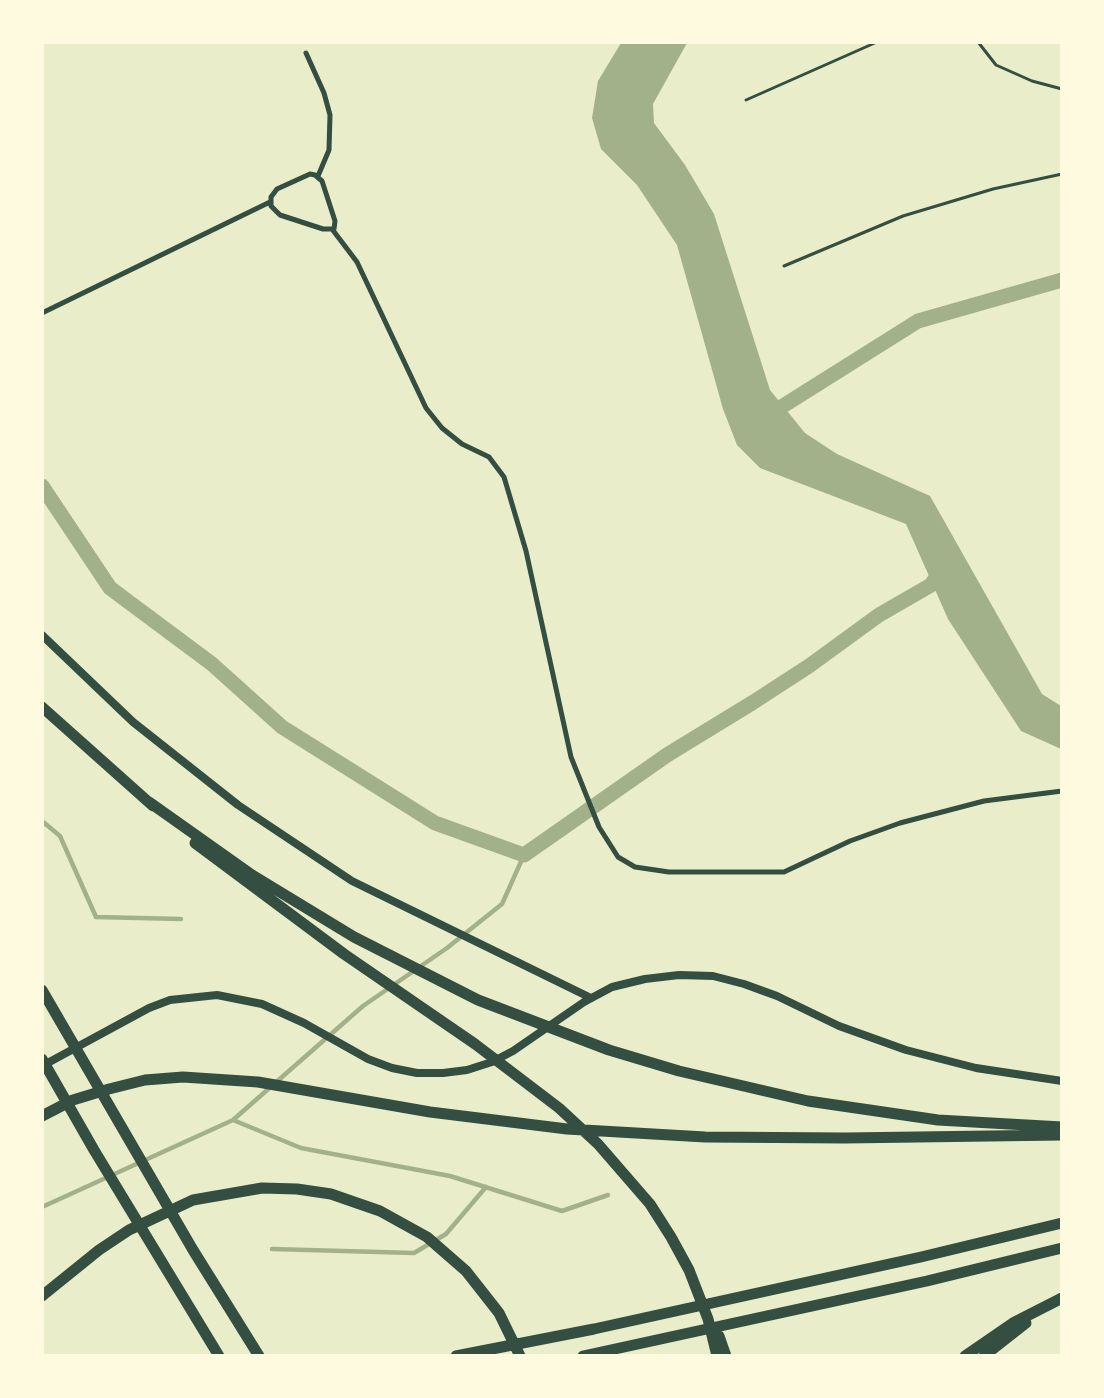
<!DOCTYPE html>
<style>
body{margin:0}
#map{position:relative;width:1104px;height:1398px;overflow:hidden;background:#e9edc9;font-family:Cabin,sans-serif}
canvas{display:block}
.frame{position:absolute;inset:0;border:44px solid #fefae0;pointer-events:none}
</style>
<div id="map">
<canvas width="1104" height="1398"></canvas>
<div class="frame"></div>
</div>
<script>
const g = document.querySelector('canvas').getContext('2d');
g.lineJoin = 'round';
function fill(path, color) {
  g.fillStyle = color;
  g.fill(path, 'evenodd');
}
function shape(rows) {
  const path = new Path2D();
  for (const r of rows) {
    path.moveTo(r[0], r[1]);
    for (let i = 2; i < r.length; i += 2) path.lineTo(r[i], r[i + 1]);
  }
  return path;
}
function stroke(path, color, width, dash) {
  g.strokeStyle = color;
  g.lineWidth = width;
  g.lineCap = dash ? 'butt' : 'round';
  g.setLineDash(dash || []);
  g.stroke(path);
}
const water = shape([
 [621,43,687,43,653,104,654,123,685,165,714,214,770,390,805,433,837,454,930,496,1042,694,1061,706,1061,749,1021,731,948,619,906,524,760,468,737,445,723,409,677,245,637,185,601,149,592,118,598,81]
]);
const stream = shape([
 [42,821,60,836,96,917,181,919],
 [233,1120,301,1148,450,1176,562,1211,608,1195],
 [42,1207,233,1120,363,1006,447,948,502,904,524,855],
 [272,1249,414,1253,446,1234,486,1187]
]);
const canal = shape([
 [767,416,918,321,1062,280],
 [42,486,110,588,212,664,282,727,435,823,524,855,667,755,752,703,809,666,879,615,931,585,944,566]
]);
const service = shape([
 [978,42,996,65,1032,81,1062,89],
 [746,100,877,42],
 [784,266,903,216,993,189,1062,174]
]);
const minor = shape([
 [306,53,324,93,330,115,329,150,318,176],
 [310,174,315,175,322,181,335,221,334,229,323,229,280,215,271,206,271,197,277,189,310,174],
 [332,229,357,262,426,408,442,428,462,444,489,457,504,477,526,551,571,757,599,827,618,857,635,867,669,872,784,872,850,841,900,823,984,801,1062,791],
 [42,313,270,202]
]);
const tertiary = shape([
 [42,635,133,722,238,805,352,881,591,998],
 [42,1066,149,1008,170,1000,217,995,262,1004,304,1023,368,1059,392,1068,417,1073,443,1073,467,1070,492,1062,513,1051,584,1002,612,987,645,979,679,975,713,976,744,984,777,996,839,1026,906,1050,976,1068,1062,1081]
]);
const motorway = shape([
 [42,707,153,806],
 [149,802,252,875,354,937,478,1000,609,1050,679,1071,808,1101,938,1120,1062,1127],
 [195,843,344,954,475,1044,559,1108,598,1144,650,1204,671,1237,689,1270,708,1319,717,1356],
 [42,990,193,1250,259,1356],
 [42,1059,94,1150,219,1356],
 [42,1116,73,1100,109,1089,145,1080,183,1077,258,1082,430,1112,567,1129,705,1137,845,1138,1062,1135],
 [42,1296,99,1250,129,1230,193,1200,262,1188,297,1189,331,1194,380,1211,427,1237,466,1271,499,1313,520,1356],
 [719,1336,726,1356],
 [456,1356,594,1329,921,1257,1062,1223],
 [583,1356,927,1281,1062,1248],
 [965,1356,1013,1323,1062,1298],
 [984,1356,1026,1323]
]);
fill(water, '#a3b18a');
stroke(stream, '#a3b18a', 4.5);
stroke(canal, '#a3b18a', 15);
stroke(service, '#344e41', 3);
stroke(minor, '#344e41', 5);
stroke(tertiary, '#344e41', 8);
stroke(motorway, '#344e41', 11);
</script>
